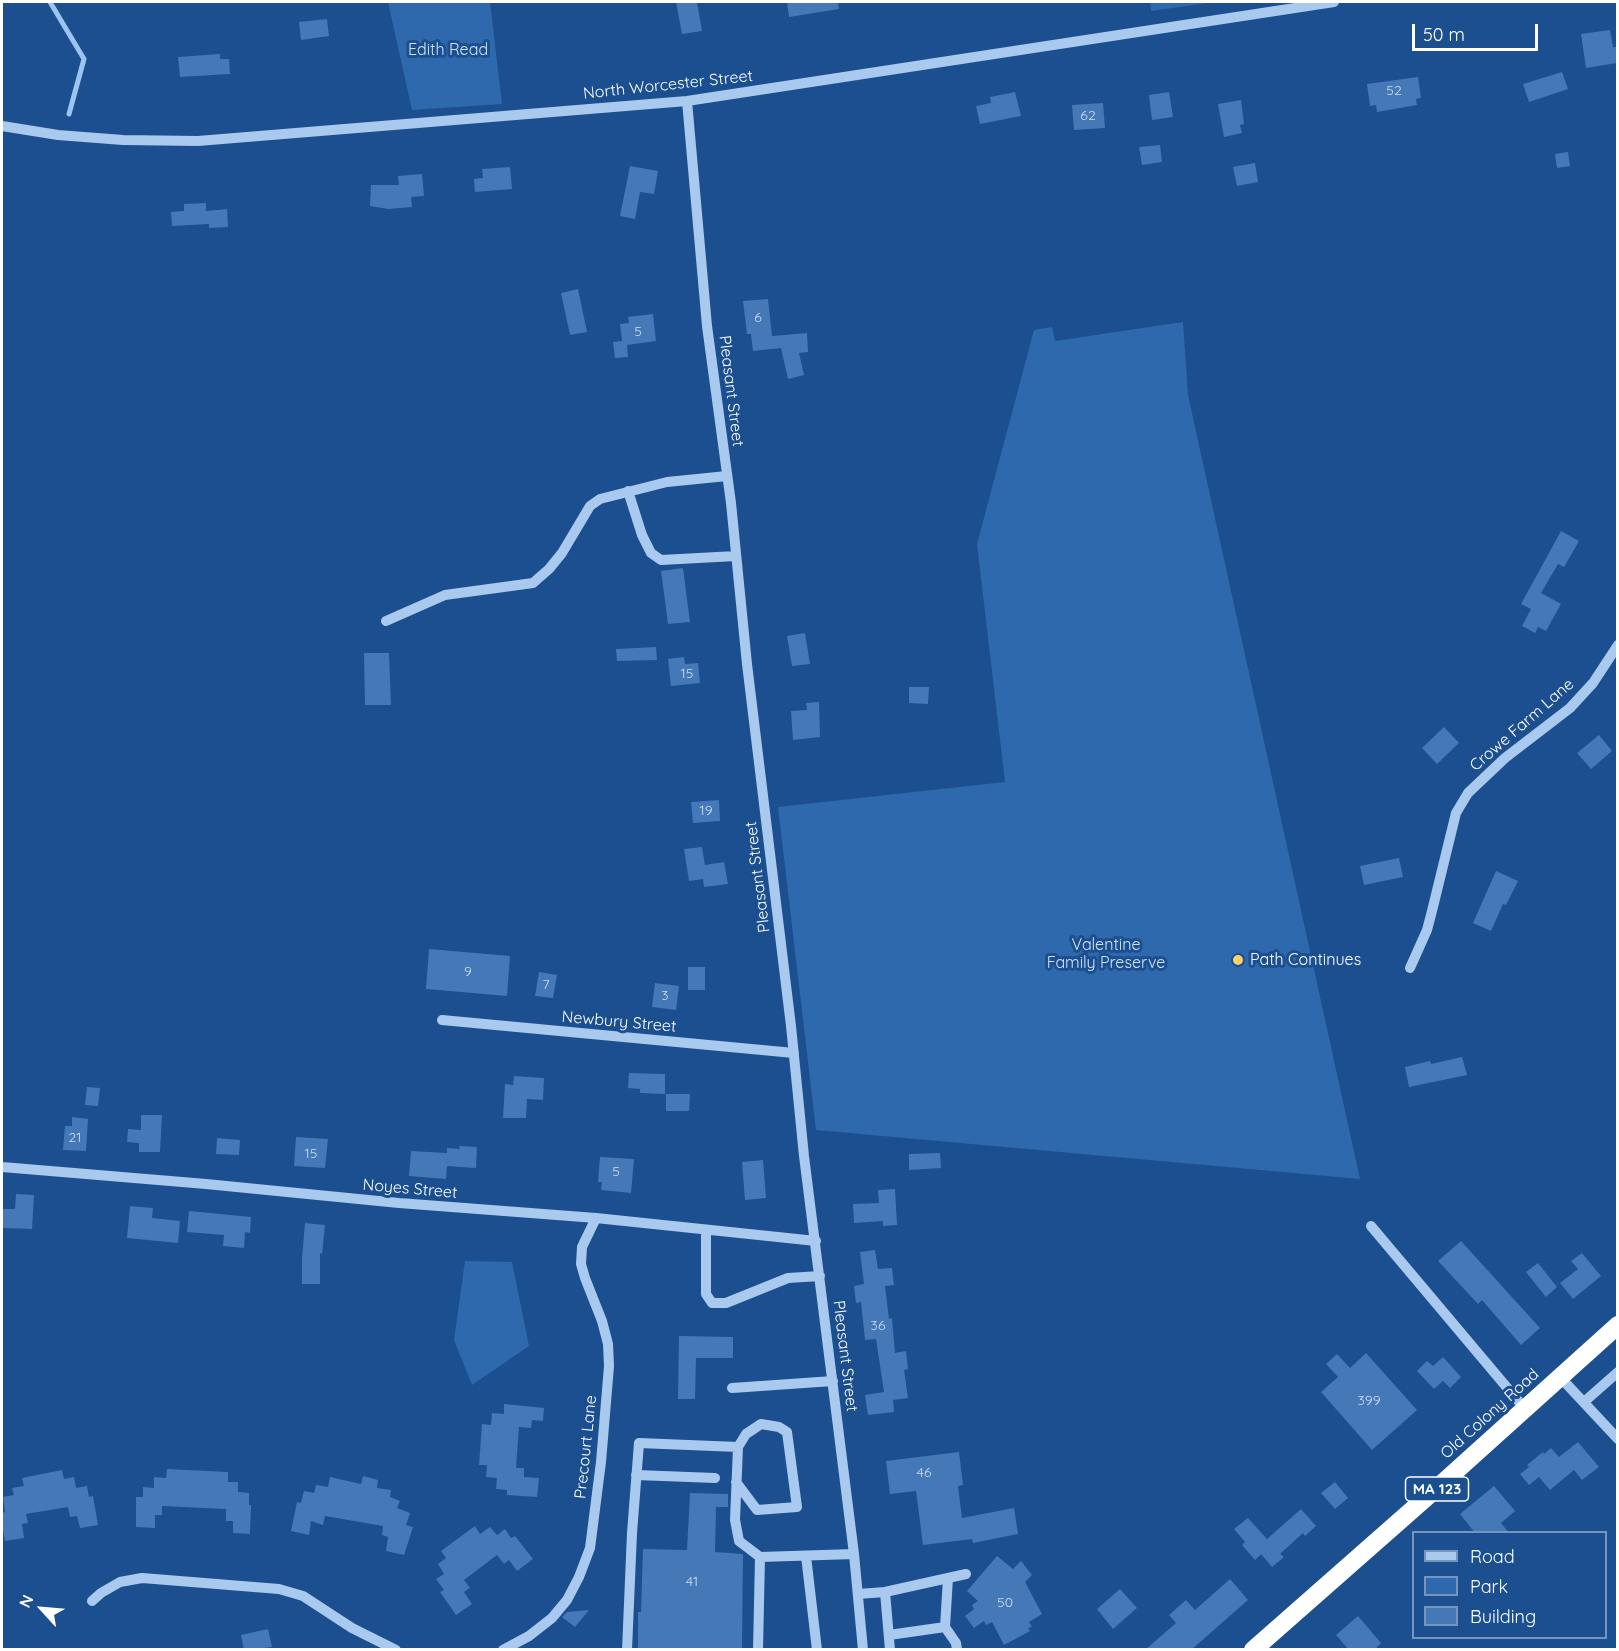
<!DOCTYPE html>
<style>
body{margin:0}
#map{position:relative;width:1619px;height:1651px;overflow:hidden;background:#1b4f8f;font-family:Quicksand,sans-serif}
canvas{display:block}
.frame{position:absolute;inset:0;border:3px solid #fff;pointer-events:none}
.legend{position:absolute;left:1412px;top:1531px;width:195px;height:108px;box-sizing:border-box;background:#1b4f8f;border:2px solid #7695bc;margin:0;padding:8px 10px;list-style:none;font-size:18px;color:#fff}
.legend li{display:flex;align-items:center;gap:12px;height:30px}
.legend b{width:30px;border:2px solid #7695bc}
.north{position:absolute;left:12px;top:1579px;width:60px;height:60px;-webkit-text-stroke:4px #1b4f8f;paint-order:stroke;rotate:296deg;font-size:16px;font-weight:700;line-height:24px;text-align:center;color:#fff}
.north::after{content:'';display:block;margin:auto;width:21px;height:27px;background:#fff;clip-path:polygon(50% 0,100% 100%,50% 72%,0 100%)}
.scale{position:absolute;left:1412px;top:24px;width:126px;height:27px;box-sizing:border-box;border:3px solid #fff;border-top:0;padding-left:8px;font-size:18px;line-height:21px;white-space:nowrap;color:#fff;-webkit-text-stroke:4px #1b4f8f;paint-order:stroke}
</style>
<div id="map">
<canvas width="1619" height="1651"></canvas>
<div class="frame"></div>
<ul class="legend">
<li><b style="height:8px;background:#a9c9ee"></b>Road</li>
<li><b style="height:16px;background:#2e69ad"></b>Park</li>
<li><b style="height:16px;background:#4478b7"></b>Building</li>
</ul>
<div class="north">N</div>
<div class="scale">50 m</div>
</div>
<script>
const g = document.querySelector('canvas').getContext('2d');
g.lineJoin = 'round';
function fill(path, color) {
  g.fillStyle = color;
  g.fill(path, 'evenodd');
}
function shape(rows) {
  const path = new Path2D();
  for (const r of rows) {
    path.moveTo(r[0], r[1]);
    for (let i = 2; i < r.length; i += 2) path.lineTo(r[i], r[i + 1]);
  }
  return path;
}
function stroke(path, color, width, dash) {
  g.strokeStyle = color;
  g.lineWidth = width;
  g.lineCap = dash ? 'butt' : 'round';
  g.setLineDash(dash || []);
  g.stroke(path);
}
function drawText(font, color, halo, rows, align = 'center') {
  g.font = font + ' Quicksand,sans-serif';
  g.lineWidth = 6;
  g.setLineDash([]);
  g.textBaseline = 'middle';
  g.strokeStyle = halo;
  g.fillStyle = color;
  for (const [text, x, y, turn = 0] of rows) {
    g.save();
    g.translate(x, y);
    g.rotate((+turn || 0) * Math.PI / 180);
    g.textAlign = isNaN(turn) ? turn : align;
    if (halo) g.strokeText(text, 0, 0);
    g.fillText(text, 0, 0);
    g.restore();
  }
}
const green = shape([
 [388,2,490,2,502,104,412,110],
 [1150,2,1215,2,1151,11],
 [1183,322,1188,395,1360,1179,816,1130,778,807,1005,782,977,544,1034,330,1052,327,1055,341],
 [465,1261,512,1262,529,1346,472,1385,454,1340]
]);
const stream = shape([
 [50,2,84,59,69,114]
]);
const building = shape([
 [676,2,697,2,702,31,682,34],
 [787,2,838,2,839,9,789,17],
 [327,19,329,36,301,40,299,22],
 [1610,30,1613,47,1616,47,1617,63,1586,68,1581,34],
 [220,54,220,59,229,59,230,74,180,77,178,57],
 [1562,72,1568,89,1529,102,1523,84],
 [1418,77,1421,98,1416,99,1417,105,1377,112,1376,105,1370,106,1367,84],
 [1015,92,1021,116,980,124,976,106,991,103,990,97],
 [1169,92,1173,117,1152,120,1149,95],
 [1241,100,1244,124,1240,125,1242,133,1224,137,1218,104],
 [1103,103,1105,128,1074,130,1072,105],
 [1160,145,1162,162,1142,165,1139,147],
 [1568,152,1570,166,1557,168,1555,154],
 [1255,163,1258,182,1237,186,1233,167],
 [630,166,658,171,654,194,640,192,635,219,620,216],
 [510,167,512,189,475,192,474,179,483,178,482,169],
 [422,174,424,196,411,197,412,207,388,209,370,206,371,185,399,185,398,176],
 [206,203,206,211,227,209,228,227,209,228,209,224,172,226,171,212,184,211,184,204],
 [578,289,587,332,570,335,561,293],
 [768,299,772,336,807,333,808,352,799,353,804,375,788,379,781,348,753,351,751,334,747,334,743,301],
 [653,314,656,341,627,345,628,357,615,358,613,342,622,341,620,324,629,323,628,317],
 [1561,531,1579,541,1564,567,1558,564,1541,593,1561,604,1546,631,1538,627,1535,633,1522,626,1531,609,1521,604],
 [683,568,690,622,668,624,661,571],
 [805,633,810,664,792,666,787,636],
 [656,647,657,660,617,661,616,649],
 [364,653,389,653,391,705,365,705],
 [684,657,685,664,698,663,700,683,671,686,668,659],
 [909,687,929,687,928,704,909,703],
 [819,702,820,737,793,740,791,711,807,710,806,703],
 [1444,727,1459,743,1437,764,1422,748],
 [1599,735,1612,751,1591,769,1577,753],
 [719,800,720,821,693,823,691,802],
 [702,847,705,865,724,862,728,884,704,887,703,879,689,881,684,849],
 [1399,858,1403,877,1364,885,1360,866],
 [1496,871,1518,881,1506,905,1503,904,1491,931,1473,923],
 [429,949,510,956,507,996,426,989],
 [688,967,705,967,705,990,688,990],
 [539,972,557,975,553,998,535,996],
 [655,983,679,986,676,1010,652,1007],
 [1462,1057,1467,1075,1409,1087,1405,1067,1430,1061,1431,1064],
 [629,1073,665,1074,665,1094,640,1093,640,1089,628,1088],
 [514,1076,544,1078,543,1100,527,1099,526,1118,503,1118,505,1084,513,1085],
 [87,1087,100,1088,98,1106,85,1105],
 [666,1094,690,1094,689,1111,666,1111],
 [141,1115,162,1115,160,1152,139,1152,139,1143,127,1142,128,1129,141,1130],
 [72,1117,88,1119,86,1151,63,1150,65,1126,72,1126],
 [296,1137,328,1139,325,1168,294,1166],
 [217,1138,240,1140,239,1155,216,1154],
 [459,1146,477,1147,476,1168,447,1166,446,1179,409,1176,411,1151,447,1153,447,1148,460,1149],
 [940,1153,941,1168,909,1170,909,1154],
 [600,1157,634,1159,631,1193,601,1190,602,1182,598,1182],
 [763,1160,766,1198,745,1200,742,1162],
 [895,1189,897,1225,883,1226,883,1221,854,1223,853,1204,879,1203,878,1190],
 [16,1194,34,1195,32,1229,2,1228,2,1209,15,1209],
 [130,1206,153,1208,152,1218,180,1221,178,1243,127,1238],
 [189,1211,251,1217,250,1233,245,1232,244,1248,223,1246,224,1235,187,1232],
 [305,1223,325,1225,322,1254,320,1253,320,1284,302,1284,302,1258],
 [1461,1241,1540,1328,1521,1345,1482,1300,1478,1304,1438,1261],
 [875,1250,878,1269,892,1268,894,1285,885,1286,889,1319,892,1318,895,1353,906,1351,908,1369,904,1370,908,1398,893,1400,894,1412,868,1415,865,1395,884,1392,876,1339,865,1340,861,1302,856,1303,854,1286,864,1284,860,1252],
 [1582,1253,1601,1276,1573,1299,1560,1283,1578,1269,1571,1261],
 [1538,1263,1557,1287,1546,1297,1526,1272],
 [679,1336,733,1337,733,1358,696,1358,695,1399,678,1399],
 [1366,1353,1417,1410,1372,1450,1321,1392,1338,1377,1326,1364,1337,1354,1350,1368],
 [1443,1357,1461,1377,1450,1388,1443,1381,1434,1389,1417,1371,1427,1361,1433,1366],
 [504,1404,544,1408,543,1421,532,1420,531,1428,519,1427,516,1468,524,1468,524,1477,539,1478,537,1497,507,1495,507,1490,496,1489,497,1478,486,1477,487,1465,479,1465,482,1424,491,1425,492,1413,504,1414],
 [1578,1442,1599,1467,1582,1480,1574,1470,1550,1490,1539,1477,1529,1485,1520,1474,1529,1467,1527,1465,1543,1452,1544,1454,1551,1448,1559,1457],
 [959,1452,963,1485,958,1486,962,1518,1014,1508,1018,1534,973,1543,972,1539,923,1545,916,1491,890,1494,886,1461],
 [167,1469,228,1472,228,1482,238,1482,238,1492,249,1493,249,1505,251,1505,250,1534,233,1533,233,1521,226,1521,226,1509,162,1506,162,1515,155,1515,155,1528,136,1527,136,1497,143,1497,143,1487,154,1488,154,1477,166,1478],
 [62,1470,64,1479,74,1477,76,1488,87,1486,89,1497,93,1496,98,1525,80,1528,77,1516,70,1517,68,1507,26,1514,28,1523,22,1524,24,1538,5,1541,2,1525,2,1513,5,1512,3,1497,14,1495,12,1488,24,1486,22,1478],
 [363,1476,378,1480,377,1488,391,1490,390,1497,400,1501,397,1508,410,1513,406,1525,413,1527,404,1555,386,1551,388,1537,382,1535,383,1526,325,1516,323,1525,311,1521,309,1535,291,1531,297,1502,301,1503,304,1491,314,1493,316,1485,328,1487,330,1477,361,1484],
 [1335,1482,1348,1498,1335,1509,1321,1493],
 [1494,1486,1515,1511,1501,1523,1509,1533,1475,1533,1460,1514],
 [690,1493,728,1494,728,1507,716,1507,715,1552,743,1554,742,1650,638,1650,638,1612,641,1612,643,1549,687,1550],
 [1301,1509,1316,1526,1305,1536,1303,1533,1280,1554,1284,1557,1272,1567,1261,1554,1255,1560,1242,1545,1245,1542,1234,1529,1248,1518,1267,1539],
 [475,1526,480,1534,490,1527,497,1535,505,1529,511,1538,515,1536,533,1559,517,1571,509,1560,504,1564,497,1555,464,1580,470,1588,464,1592,472,1604,456,1615,440,1592,444,1590,436,1579,444,1574,438,1564,446,1558,441,1551],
 [997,1556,1013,1569,1021,1561,1032,1575,1025,1582,1042,1614,1029,1622,1032,1627,1028,1628,1030,1631,1004,1645,992,1622,986,1625,984,1621,974,1628,965,1616,974,1609,972,1605,978,1601,967,1591],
 [1230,1579,1248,1600,1191,1650,1145,1650,1176,1623,1169,1615,1186,1600,1195,1610],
 [1120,1589,1137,1608,1113,1629,1097,1609],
 [589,1610,575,1627,562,1617,567,1612],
 [1358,1616,1381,1643,1374,1650,1349,1650,1336,1635],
 [268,1629,272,1647,244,1650,241,1635]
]);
const minor = shape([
 [687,101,707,326,731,503,747,664,791,1026,804,1156,854,1554,863,1650],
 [2,126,58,135,123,140,198,141,687,101,1334,2],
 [628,491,642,535,651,553,661,560,736,556],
 [386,621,445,595,533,583,549,569,562,553,590,506,600,499,667,482,727,476],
 [1410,968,1427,930,1432,911,1456,813,1468,793,1505,758,1570,708,1593,683,1618,645],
 [442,1020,794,1053],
 [2,1167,206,1184,399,1203,596,1218,816,1241],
 [1371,1226,1525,1409],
 [706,1230,706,1294,712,1303,726,1303,788,1278,820,1276],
 [1560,1377,1618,1439],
 [732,1388,833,1381],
 [1584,1402,1618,1372],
 [636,1475,715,1478],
 [736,1482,757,1510,797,1507,787,1432,779,1427,761,1424,746,1434,738,1447],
 [806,1556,817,1650],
 [885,1592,966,1574],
 [858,1594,885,1592,890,1650],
 [92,1601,101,1593,120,1582,142,1578,279,1589,303,1596,352,1628,396,1650],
 [945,1627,956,1643,957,1650],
 [889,1635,945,1627,948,1578],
 [503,1650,529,1636,552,1618,567,1600,579,1577,590,1548,601,1462,609,1366,608,1344,602,1321,585,1278,581,1264,582,1247,596,1218],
 [627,1650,632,1533,639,1443,738,1447,735,1520,739,1541,760,1557,854,1554],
 [758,1650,760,1557]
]);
const highway = shape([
 [1253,1650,1437,1488,1618,1325]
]);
const markers = [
 [1238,960,6,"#ffd166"]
];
const numberNames = [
 ["52",1394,91],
 ["62",1088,116],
 ["6",758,318],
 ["5",638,332],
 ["15",687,674],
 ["19",706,811],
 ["9",468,972],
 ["7",546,985],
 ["3",665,996],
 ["21",75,1138],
 ["15",311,1154],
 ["5",616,1172],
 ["36",878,1326],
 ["399",1369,1401],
 ["46",924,1473],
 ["41",692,1582],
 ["50",1005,1603]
];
const shields = [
 [1437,1489,63]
];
const shieldNames = [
 ["MA 123",1437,1489]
];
const parkNames = [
 ["Edith Read",448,50],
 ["Valentine",1106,945],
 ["Family Preserve",1106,963]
];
const streetNames = [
 ["North Worcester Street",668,85,-6],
 ["Pleasant Street",731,391,83],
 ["Crowe Farm Lane",1522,725,-41],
 ["Pleasant Street",758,877,-97],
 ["Newbury Street",619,1022,5],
 ["Noyes Street",410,1189,5],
 ["Pleasant Street",845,1356,83],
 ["Old Colony Road",1490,1414,-42],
 ["Precourt Lane",586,1447,-84]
];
const poiNames = [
 ["Path Continues",1250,960]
];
fill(green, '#2e69ad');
stroke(stream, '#9cc4f0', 5);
fill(building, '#4478b7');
stroke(minor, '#a9c9ee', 10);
stroke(highway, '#fff', 18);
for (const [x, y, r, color] of markers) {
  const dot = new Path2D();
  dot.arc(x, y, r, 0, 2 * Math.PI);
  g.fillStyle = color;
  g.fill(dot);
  stroke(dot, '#1b4f8f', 2);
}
drawText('14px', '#d0dded', null, numberNames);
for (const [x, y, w] of shields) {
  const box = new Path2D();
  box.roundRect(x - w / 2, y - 12, w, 24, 4.5);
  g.fillStyle = '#1b4f8f';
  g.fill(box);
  stroke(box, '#fff', 1.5);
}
drawText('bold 15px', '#fff', null, shieldNames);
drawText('16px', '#cfe3fa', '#1b4f8f', parkNames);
drawText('16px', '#fff', '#1b4f8f', streetNames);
drawText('16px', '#fff', '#1b4f8f', poiNames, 'left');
</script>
